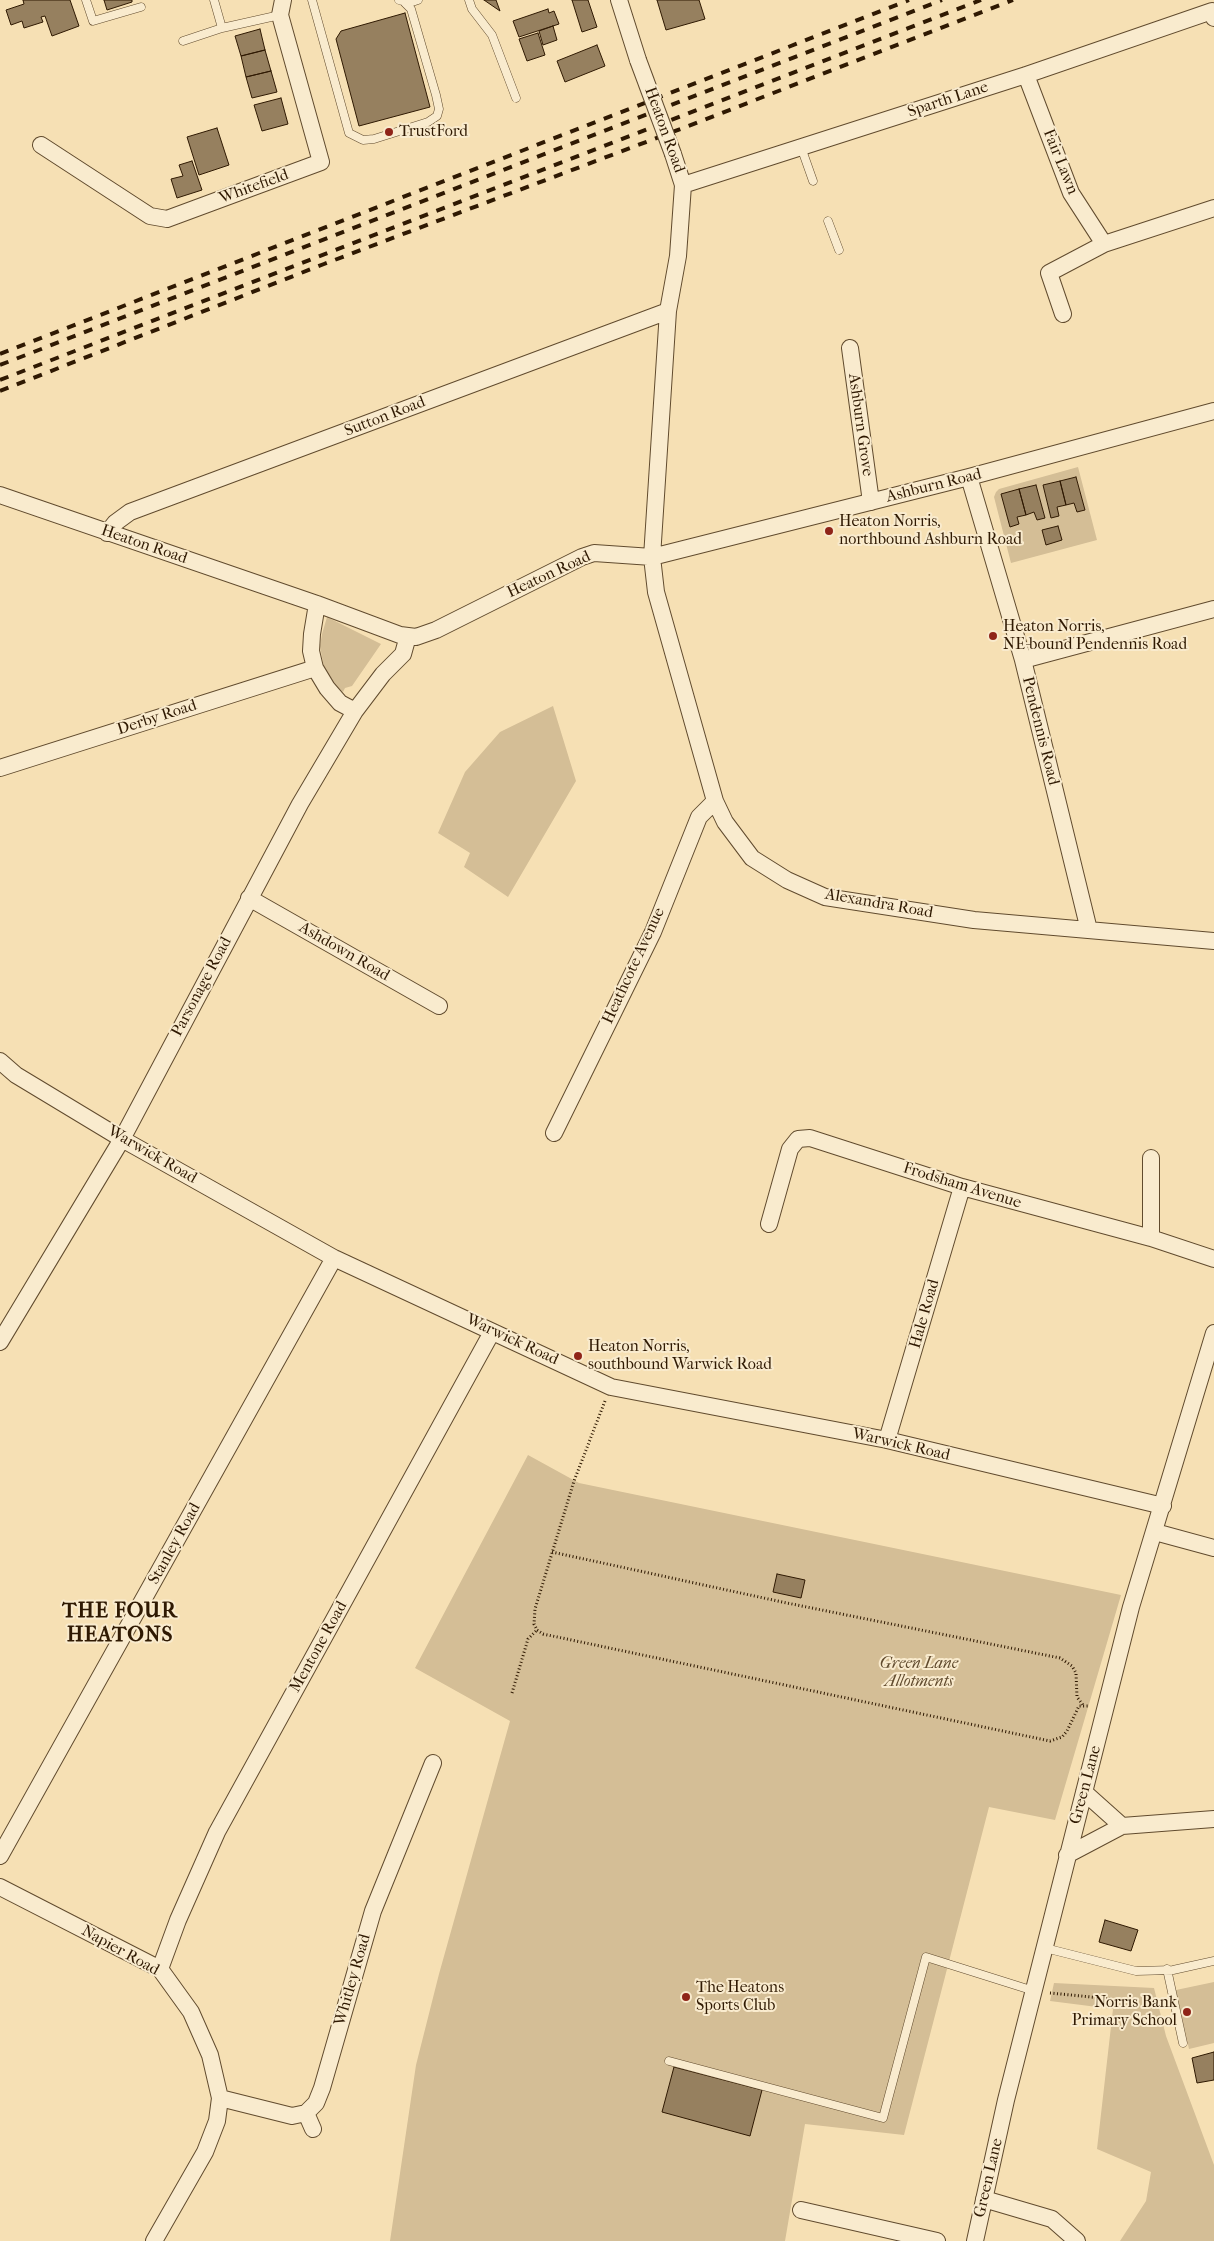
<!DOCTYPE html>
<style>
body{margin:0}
canvas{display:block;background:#f6e0b4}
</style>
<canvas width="1214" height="2241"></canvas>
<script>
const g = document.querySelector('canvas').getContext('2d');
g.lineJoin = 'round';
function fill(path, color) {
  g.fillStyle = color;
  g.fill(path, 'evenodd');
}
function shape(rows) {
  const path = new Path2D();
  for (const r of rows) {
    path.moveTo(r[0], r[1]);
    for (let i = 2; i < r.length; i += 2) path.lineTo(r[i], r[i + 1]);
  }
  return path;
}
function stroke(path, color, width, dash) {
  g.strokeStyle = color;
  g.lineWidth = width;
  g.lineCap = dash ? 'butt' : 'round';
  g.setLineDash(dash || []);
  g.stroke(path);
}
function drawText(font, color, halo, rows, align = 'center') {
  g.font = font + ' "IM FELL French Canon",serif';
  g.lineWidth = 4;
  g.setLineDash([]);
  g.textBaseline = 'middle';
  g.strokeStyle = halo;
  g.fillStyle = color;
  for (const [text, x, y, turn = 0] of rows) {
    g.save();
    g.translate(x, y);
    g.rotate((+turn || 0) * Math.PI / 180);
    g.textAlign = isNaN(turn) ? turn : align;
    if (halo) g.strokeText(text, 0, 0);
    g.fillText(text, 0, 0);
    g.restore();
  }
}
const green = shape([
 [1078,467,1097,540,1011,563,994,497,996,492,999,489],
 [1076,477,1085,510,1077,512,1074,503,1057,507,1052,518,1043,485],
 [1036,485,1045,518,1037,520,1034,512,1017,517,1019,489],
 [327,617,381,644,352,686,345,688,343,692,336,687,324,668,320,646,322,634],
 [553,706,576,781,508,897,464,867,470,853,438,833,465,772,500,732],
 [528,1455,579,1483,1121,1595,1055,1820,989,1807,904,2135,805,2124,785,2241,390,2241,416,2065,439,1974,510,1721,415,1668],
 [1214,1982,1214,2043,1189,2049,1176,1990],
 [1054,1983,1154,1988,1166,2036,1214,2165,1214,2241,1120,2241,1146,2201,1151,2172,1097,2149,1113,2009,1050,2001]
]);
const building = shape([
 [23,0,70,0,79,26,52,36,45,16,41,17,43,22,24,28,22,21,11,25,6,10,24,4,23,0],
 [104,0,132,0,132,2,107,10,104,0],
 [484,0,496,0,500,11,484,0],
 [572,0,588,0,597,27,582,32,572,0],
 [657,0,699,0,705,19,666,30,657,0],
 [548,9,549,13,554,11,559,24,519,37,513,21,548,9],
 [405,13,430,107,359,126,336,39,341,31,405,13],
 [553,26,557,40,543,45,539,31,553,26],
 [260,29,265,50,241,56,235,36,260,29],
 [538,33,545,55,527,61,519,39,538,33],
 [597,45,605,66,565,82,557,61,597,45],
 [265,50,271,71,246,77,241,56,265,50],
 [271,71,277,92,252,98,246,77,271,71],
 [281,98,288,124,262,131,254,105,281,98],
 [217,128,229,165,199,175,187,137,217,128],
 [192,161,202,190,177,198,171,179,183,176,179,165,192,161],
 [1076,477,1085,510,1077,512,1074,503,1066,505,1060,481,1076,477],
 [1060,481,1066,505,1057,507,1059,516,1051,518,1043,485,1060,481],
 [1036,485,1045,518,1037,520,1034,512,1026,515,1019,489,1036,485],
 [1019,489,1026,515,1017,517,1019,524,1010,527,1001,494,1019,489],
 [1058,526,1062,540,1046,545,1042,530,1058,526],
 [777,1574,805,1580,801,1598,773,1592,777,1574],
 [1105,1920,1138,1930,1131,1951,1099,1942,1105,1920],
 [1214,2052,1214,2080,1197,2083,1192,2058,1214,2052],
 [674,2067,762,2090,750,2136,662,2112,674,2067]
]);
const path = shape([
 [605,1401,574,1481,535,1609,534,1624,537,1630,543,1634,1050,1741,1062,1737,1067,1731,1079,1706,1090,1706],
 [552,1552,782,1602,1060,1658,1072,1666,1076,1673,1077,1697,1083,1705],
 [512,1693,528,1639,537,1630],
 [1050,1993,1112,1999]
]);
const lane = shape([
 [86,0,93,21,141,7],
 [214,0,222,28],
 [312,0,349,133,363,140,374,139,428,122,437,116,439,109,436,95,411,9,403,1,399,0],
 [469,0,472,9,492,35,516,98],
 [406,4,418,0],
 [183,41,222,28,280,15],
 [801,147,813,181],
 [828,221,839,250],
 [1045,1948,1136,1971,1173,1970,1214,1961],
 [1167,1969,1183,2043],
 [669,2061,883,2118,926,1957,1034,1991]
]);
const street = shape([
 [619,0,638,60],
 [1026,75,1071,193,1104,244,1049,273,1063,314],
 [41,145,150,216,167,219,321,162,280,15,283,0],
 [673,154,683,185,678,256,668,311,652,557,656,592,715,801,725,822,752,858,787,880,825,897,974,920,1214,941],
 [683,185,1026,75,1212,11,1214,18],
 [1104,244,1214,208],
 [850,348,871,502],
 [969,477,1023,660,1089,930],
 [0,495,317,604,400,635,416,637,436,630,582,557,594,553,652,557,969,477,1214,411],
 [107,533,115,523,130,512,668,311],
 [1023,660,1214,609],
 [315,668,327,688,340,703,355,711],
 [0,768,315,668,311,651,312,634,317,604],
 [249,898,439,1006],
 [0,1061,16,1075,122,1139,334,1258,611,1387,887,1440,1163,1506],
 [554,1133,653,932,699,817,715,801],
 [1151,1158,1151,1238],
 [769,1224,790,1149,798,1139,810,1138,962,1187,1151,1238,1214,1259],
 [0,1342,122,1139,300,804,355,711,383,674,403,654,408,636],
 [887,1440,962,1187],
 [1155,1532,1214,1548],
 [1084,1792,1122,1826],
 [1067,1855,1122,1826,1214,1819],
 [0,1856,334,1258],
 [0,1887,160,1969,191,2012,210,2055,220,2098,217,2121,205,2152,154,2241],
 [160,1969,178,1920,217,1832,492,1332],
 [220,2098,292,2116,306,2113,316,2103,322,2088,373,1911,433,1763],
 [306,2113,313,2129],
 [984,2199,1052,2219,1077,2241],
 [801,2210,937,2241],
 [975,2241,1006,2100,1131,1607,1214,1333]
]);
const rail = shape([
 [0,354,909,0],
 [0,365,942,0],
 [0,380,981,0],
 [0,391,324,264,683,128,1013,0]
]);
const streetBridge = shape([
 [638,60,673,154]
]);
const markers = [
 [389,132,5,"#8f2418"],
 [829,531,5,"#8f2418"],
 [993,636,5,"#8f2418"],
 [578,1356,5,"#8f2418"],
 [686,1997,5,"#8f2418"],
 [1187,2012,5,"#8f2418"]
];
const streetNames = [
 ["Sparth Lane",948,100,-18],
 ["Heaton Road",664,130,70],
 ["Fair Lawn",1060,162,68],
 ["Whitefield",254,187,-20],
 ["Sutton Road",385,417,-21],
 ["Ashburn Grove",860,425,82],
 ["Ashburn Road",934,486,-14],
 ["Heaton Road",144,545,19],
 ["Heaton Road",549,575,-25],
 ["Derby Road",157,718,-18],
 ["Pendennis Road",1040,731,76],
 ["Alexandra Road",879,904,10],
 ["Ashdown Road",344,952,30],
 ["Heathcote Avenue",634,966,-65],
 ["Parsonage Road",202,987,-62],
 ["Warwick Road",152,1155,30],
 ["Frodsham Avenue",962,1186,17],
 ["Hale Road",925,1314,-74],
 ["Warwick Road",512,1340,25],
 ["Warwick Road",901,1445,13],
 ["Stanley Road",175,1544,-61],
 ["Mentone Road",319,1647,-61],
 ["Green Lane",1086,1785,-75],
 ["Napier Road",120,1951,29],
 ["Whitley Road",353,1980,-74],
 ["Green Lane",989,2178,-77]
];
const poiNames = [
 ["TrustFord",399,132],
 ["Heaton Norris,",839,522],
 ["northbound Ashburn Road",839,540],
 ["Heaton Norris,",1003,627],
 ["NE-bound Pendennis Road",1003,645],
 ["Heaton Norris,",588,1347],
 ["southbound Warwick Road",588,1365],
 ["The Heatons",696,1988],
 ["Sports Club",696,2006],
 ["Norris Bank",1177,2003,"right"],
 ["Primary School",1177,2021,"right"]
];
const parkNames = [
 ["Green Lane",919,1664],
 ["Allotments",919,1682]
];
const districtNames = [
 ["THE FOUR",120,1612],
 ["HEATONS",120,1636]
];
fill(green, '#d4be96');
fill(building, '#96805f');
stroke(building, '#2f1902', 1);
stroke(lane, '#614b2e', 9);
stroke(street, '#614b2e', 18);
stroke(path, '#2f1902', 3, [1, 2.5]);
stroke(lane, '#f9ebce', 8);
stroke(street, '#f9ebce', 16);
stroke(rail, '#2f1902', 4, [9, 9]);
stroke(streetBridge, '#614b2e', 18, []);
stroke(streetBridge, '#f9ebce', 16);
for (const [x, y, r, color] of markers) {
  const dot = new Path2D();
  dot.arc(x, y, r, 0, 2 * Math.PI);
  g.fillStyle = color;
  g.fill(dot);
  stroke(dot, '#f9ebce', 2);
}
drawText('16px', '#2f1902', '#f9ebce', streetNames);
drawText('16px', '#2f1902', '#f9ebce', poiNames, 'left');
drawText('italic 16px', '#614b2e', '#f9ebce', parkNames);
g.letterSpacing = '1px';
drawText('bold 21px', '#2f1902', '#f9ebce', districtNames);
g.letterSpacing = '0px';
</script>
